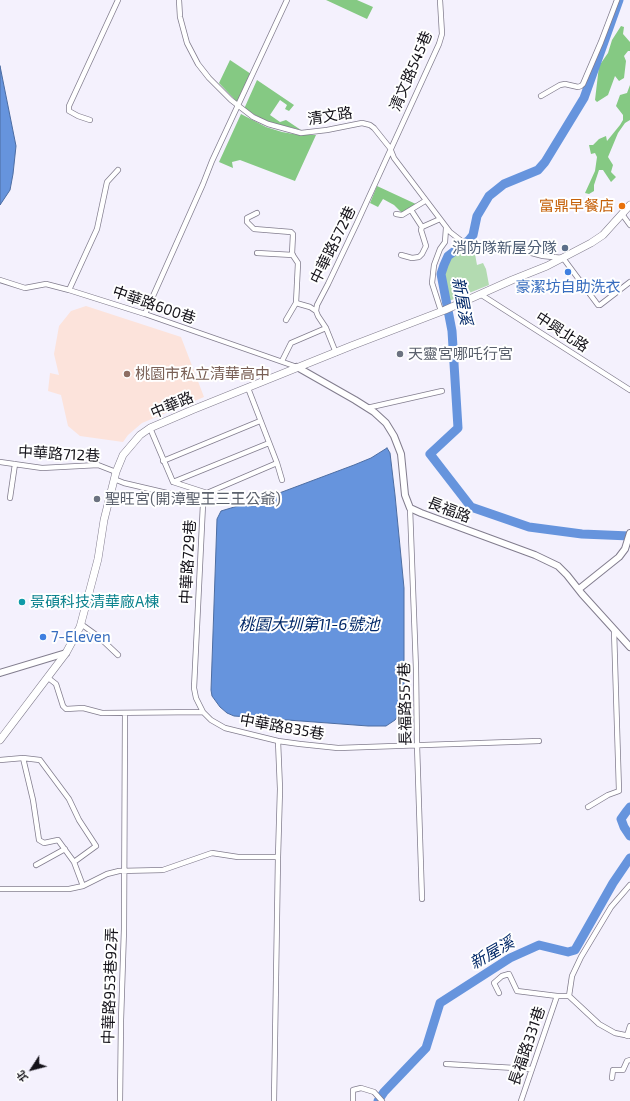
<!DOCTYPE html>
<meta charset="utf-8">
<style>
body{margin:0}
#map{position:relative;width:630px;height:1101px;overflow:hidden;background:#f4f1fd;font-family:"Exo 2","Noto Sans TC",sans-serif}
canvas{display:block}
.north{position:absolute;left:12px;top:1049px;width:40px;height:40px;-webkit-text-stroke:3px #fff;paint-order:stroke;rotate:234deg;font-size:11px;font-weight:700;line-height:16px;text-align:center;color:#141219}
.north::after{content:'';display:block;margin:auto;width:14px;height:18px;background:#141219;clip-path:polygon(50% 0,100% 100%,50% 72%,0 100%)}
</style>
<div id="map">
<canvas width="630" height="1101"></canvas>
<div class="north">北</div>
</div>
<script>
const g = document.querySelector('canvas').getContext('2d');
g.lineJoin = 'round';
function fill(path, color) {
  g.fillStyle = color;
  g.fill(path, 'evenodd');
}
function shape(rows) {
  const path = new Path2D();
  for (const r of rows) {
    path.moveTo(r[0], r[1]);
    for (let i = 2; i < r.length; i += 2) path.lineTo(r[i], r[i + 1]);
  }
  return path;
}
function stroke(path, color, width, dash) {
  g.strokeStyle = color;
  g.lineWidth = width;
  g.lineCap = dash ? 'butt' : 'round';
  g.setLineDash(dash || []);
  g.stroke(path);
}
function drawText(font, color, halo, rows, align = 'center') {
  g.font = font + ' "Exo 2","Noto Sans TC",sans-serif';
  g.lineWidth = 4;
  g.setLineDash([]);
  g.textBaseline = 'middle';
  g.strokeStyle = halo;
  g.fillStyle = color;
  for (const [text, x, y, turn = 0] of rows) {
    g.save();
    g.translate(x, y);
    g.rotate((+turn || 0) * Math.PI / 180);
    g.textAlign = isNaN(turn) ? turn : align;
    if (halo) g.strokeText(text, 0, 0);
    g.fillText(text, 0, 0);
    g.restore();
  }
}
const education = shape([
 [86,306,181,337,204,397,142,423,128,435,123,442,80,436,68,426,61,395,48,391,50,373,59,375,54,354,59,326,71,311]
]);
const green = shape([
 [464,246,471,249,477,248,475,254,477,265,483,263,486,269,489,285,449,301,443,280,445,264,457,251]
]);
const forest = shape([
 [326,0,357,0,373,7,367,19],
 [621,26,624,27,623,34,630,42,630,51,628,51,624,56,626,61,624,78,619,81,615,76,608,95,597,102,595,100,599,66,608,53,612,40],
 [230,60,254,76,240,105,219,83],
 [257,80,294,105,289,111,285,109,287,105,280,100,270,115,280,122,286,120,301,130,268,122,244,109],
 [630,85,630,120,625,123,618,133,608,157,613,165,611,172,616,177,611,182,603,170,599,170,594,185,594,191,589,194,585,193,595,171,597,157,595,153,591,154,589,145,593,145,599,139,606,136,607,141,620,125,623,120,623,115,616,106,620,95,627,93],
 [241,114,266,127,282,132,299,135,316,135,295,181,240,160,232,162,233,168,219,162],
 [377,186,418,205,402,213,394,205,383,199,378,207,370,203]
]);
const water = shape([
 [0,66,16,146,13,174,10,190,0,205,0,66],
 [387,448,390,453,395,495,404,588,404,696,402,710,395,720,386,726,368,726,234,716,227,713,220,707,212,696,211,690,217,519,221,511,274,495,354,465,371,458,387,448]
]);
const river = shape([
 [619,0,584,98,545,162,538,170,504,184,489,196,477,216,473,235,469,240,448,256,444,265,441,274,452,331,458,428,430,454,471,507,529,527,582,534,630,536],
 [630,807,626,812,621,819,624,827,630,836],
 [378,1101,384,1092,426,1048,440,1003,510,958,539,945,568,952,575,950,613,883,630,858]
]);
const minor = shape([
 [179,0,180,17,187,43,198,64,209,78,231,100,253,117,268,124,301,133,327,130,362,123,370,125,374,128,390,148,394,158,450,232,468,246,480,245,509,247,543,256,563,258,598,305,600,305,630,282],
 [541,96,560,85,565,84,578,87,581,86,583,84,601,42,617,0],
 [90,120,78,116,69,111,69,106,118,0],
 [257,213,247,218,247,222,254,229,291,232,293,234,292,254,298,263,296,303,310,307,316,311],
 [396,214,402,215,425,201],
 [622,214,630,225],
 [422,227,440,219],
 [257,253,293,255],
 [401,255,412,258,419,257,422,254,426,246,421,230,422,227,411,210],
 [0,280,25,288,46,284,69,290,145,314,297,367],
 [69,290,97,229,107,182,118,170],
 [480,294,630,390],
 [441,311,432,283,434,265,440,249,445,242,446,228],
 [145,314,203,184,212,161,287,0],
 [286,320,296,303],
 [336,353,326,328,318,316,316,311,317,305,328,284,357,223,439,44,442,34,440,0],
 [282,361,291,343,326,328],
 [248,388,277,463,282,480],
 [367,408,442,391],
 [150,428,173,482],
 [163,461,260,421],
 [0,462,42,468,98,465,116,472],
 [114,479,124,483,201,501,203,504,194,688,196,698,203,712],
 [173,482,207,493,277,463],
 [173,482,269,443],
 [10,498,15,464],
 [410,508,416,669,417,745,422,899],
 [81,624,99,637,118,655],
 [47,677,56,684,63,706,66,709,83,708,102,713,203,712,211,720,225,728,278,741,300,744,338,748,539,741],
 [23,758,33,800,39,840,44,843,58,840,74,862,83,886],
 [0,760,23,758,40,760,69,799,79,820,96,846,74,862],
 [588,807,608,795,619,791,614,630],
 [36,865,65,849],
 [0,889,69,889,83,886,107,874,119,871,163,870,212,853,238,857,278,857],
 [499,993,494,983,502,976,509,974,517,991,557,996,569,996],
 [569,996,572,976,581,957,611,907,630,885],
 [569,996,599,1024,615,1033,630,1036],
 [627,1036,630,1026],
 [446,1064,532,1069],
 [612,1078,613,1070,623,1070,627,1061,630,1060],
 [120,1101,121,1020,124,929,125,713],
 [274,1101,278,857,280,789,278,741],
 [353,1101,353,1090,361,1088,374,1092,382,1101],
 [521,1101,557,996]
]);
const tertiary = shape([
 [297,367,355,400,374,412,386,423,394,436,401,454,405,495,410,508,421,513,535,555,558,566,567,575,582,594,630,647],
 [579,589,619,557,625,549,630,533],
 [0,673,66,653]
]);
const secondary = shape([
 [0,740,66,653,80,627,98,559,104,520,116,472,123,455,140,435,150,428,192,410,351,346,445,310,512,280,547,266,591,243,603,235,630,205]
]);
const markers = [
 [622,206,4,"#e8710a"],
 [565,248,4,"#5c6f8a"],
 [568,272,4,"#3f7fe0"],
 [400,354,4,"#6b7280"],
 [127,374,4,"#8d6e63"],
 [97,499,4,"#6b7280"],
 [22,602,4,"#0f9aa8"],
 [43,637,4,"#3f7fe0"]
];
const streetNames = [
 ["清文路545巷",411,71,-67],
 ["清文路",330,116,-9],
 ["中華路572巷",333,245,-64],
 ["中華路600巷",154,305,19],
 ["中興北路",562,332,33],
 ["中華路",172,405,-23],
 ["中華路712巷",59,454,3],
 ["長福路",449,510,21],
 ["中華路729巷",188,562,-87],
 ["長福路557巷",405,704,-91],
 ["中華路835巷",282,727,10],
 ["中華路953巷92弄",110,986,-88],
 ["長福路331巷",527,1046,-71]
];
const foodNames = [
 ["富鼎早餐店",614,206]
];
const serviceNames = [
 ["消防隊新屋分隊",557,248]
];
const shopNames = [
 ["豪潔坊自助洗衣",568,287],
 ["7-Eleven",51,637,"left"]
];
const worshipNames = [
 ["天靈宮哪吒行宮",408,354],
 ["聖旺宮(開漳聖王三王公爺)",105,499]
];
const educationNames = [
 ["桃園市私立清華高中",135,374]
];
const cultureNames = [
 ["景碩科技清華廠A棟",30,602]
];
const waterNames = [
 ["新屋溪",462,301,80],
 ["桃園大圳第11-6號池",309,625],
 ["新屋溪",492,953,-30]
];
fill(education, '#fce3db');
fill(green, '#b3dbb1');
fill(forest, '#85c983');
fill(water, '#6694dd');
stroke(water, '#4d6da2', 1);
stroke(river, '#6694dd', 9);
stroke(minor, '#827d8e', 6);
stroke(tertiary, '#827d8e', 8);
stroke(secondary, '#827d8e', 8);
stroke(minor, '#fff', 4.5);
stroke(tertiary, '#fff', 6);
stroke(secondary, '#fff', 7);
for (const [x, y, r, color] of markers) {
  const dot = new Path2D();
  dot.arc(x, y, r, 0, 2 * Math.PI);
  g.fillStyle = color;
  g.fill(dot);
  stroke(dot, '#fff', 1.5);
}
drawText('15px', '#141219', '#fff', streetNames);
drawText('15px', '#c56008', '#fff', foodNames, 'right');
drawText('15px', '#4e5e75', '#fff', serviceNames, 'right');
drawText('15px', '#366cbe', '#fff', shopNames);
drawText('15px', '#5b616d', '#fff', worshipNames, 'left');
drawText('15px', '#785e54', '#fff', educationNames, 'left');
drawText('15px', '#0d838f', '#fff', cultureNames, 'left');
drawText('italic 16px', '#002767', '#fff', waterNames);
</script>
